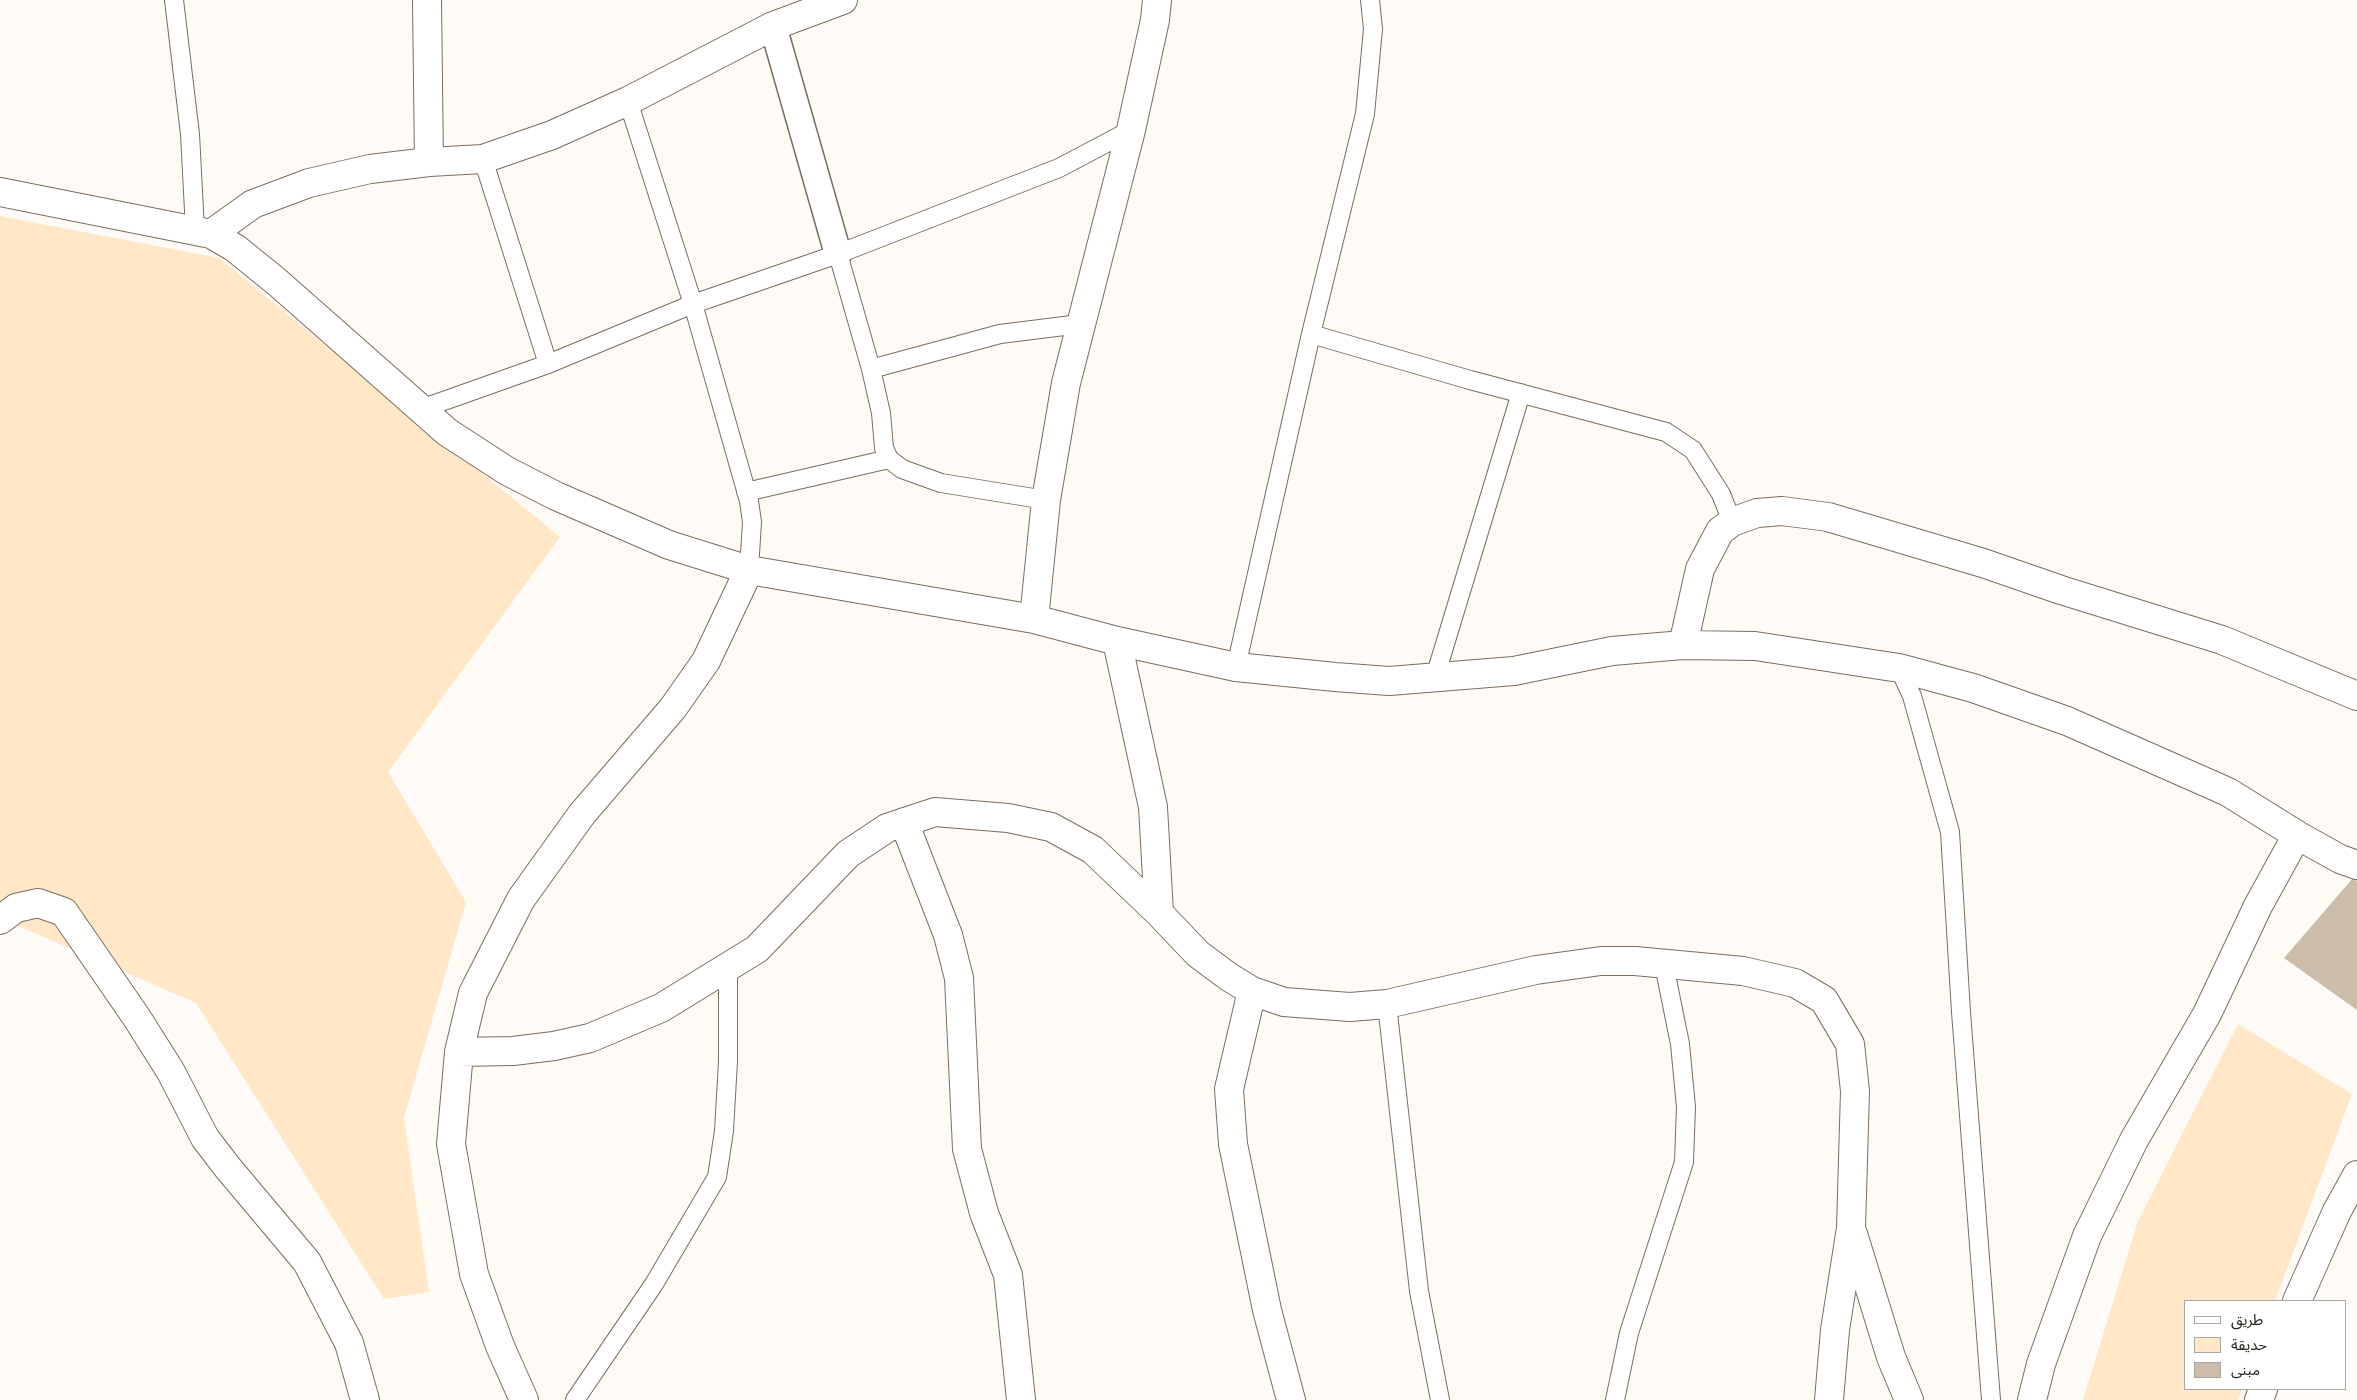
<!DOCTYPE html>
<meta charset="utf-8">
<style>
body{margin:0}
#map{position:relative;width:2357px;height:1400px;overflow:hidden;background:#fefbf7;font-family:Inter,"Noto Sans Arabic",sans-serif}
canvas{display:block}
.legend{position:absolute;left:2184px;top:1300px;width:162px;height:90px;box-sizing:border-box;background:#fff;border:1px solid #a9a7a4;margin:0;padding:6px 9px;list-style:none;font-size:15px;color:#28231c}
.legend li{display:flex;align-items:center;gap:10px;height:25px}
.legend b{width:25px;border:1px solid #a9a7a4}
</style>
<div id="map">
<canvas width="2357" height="1400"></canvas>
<ul class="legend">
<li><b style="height:6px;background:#fff"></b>طريق</li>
<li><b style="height:14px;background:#ffe7c7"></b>حديقة</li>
<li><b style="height:14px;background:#ccbdab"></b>مبنى</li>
</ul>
</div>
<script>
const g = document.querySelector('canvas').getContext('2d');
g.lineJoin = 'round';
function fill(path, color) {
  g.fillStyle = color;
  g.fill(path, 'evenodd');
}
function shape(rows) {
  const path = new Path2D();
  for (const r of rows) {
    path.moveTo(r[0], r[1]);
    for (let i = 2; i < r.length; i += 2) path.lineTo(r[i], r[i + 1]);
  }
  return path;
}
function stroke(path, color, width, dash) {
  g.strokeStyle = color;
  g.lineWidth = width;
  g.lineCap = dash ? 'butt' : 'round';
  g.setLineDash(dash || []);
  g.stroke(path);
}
const green = shape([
 [0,216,219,258,560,537,388,772,466,902,404,1118,429,1292,384,1299,196,1003,0,918],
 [2238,1024,2352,1094,2275,1301,2186,1301,2186,1389,2242,1389,2238,1400,2083,1400,2138,1221]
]);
const building = shape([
 [2353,878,2357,881,2357,1010,2284,958]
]);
const service = shape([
 [174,0,190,134,195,230],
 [628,101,693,304,749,501,752,522,749,570],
 [483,159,548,364],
 [838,254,871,369,881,413,884,448,889,459,902,469,941,483,1046,500],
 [1311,334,1470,380,1666,432,1693,450,1721,494,1732,522],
 [871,369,1000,334,1080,324],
 [421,409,548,364,693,304,838,254,1059,168,1131,130],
 [746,492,889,459],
 [1236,667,1311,334,1365,114,1373,29,1370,0],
 [1899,668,1912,696,1950,832,1961,1012,1991,1400],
 [1435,677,1521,393],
 [1387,1004,1419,1291,1440,1400],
 [575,1400,654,1284,717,1177,724,1131,728,1061,728,966],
 [1615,1400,1629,1333,1684,1162,1686,1107,1680,1044,1664,965]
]);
const pedestrian = shape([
 [773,26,838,254]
]);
const minor = shape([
 [427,0,429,162],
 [0,192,211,234,235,248,277,282,447,432,507,471,556,496,669,545,749,570,1034,619,1117,641,1236,667,1335,677,1389,681,1514,671,1612,651,1683,645,1755,646,1899,668,1973,688,2067,721,2228,792,2297,835,2340,859,2357,865],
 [211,234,253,204,309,183,370,169,429,162,483,159,552,135,628,101,773,26,843,0],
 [1034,619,1046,500,1066,383,1131,130,1155,20,1157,0],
 [1683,645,1700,569,1720,531,1732,522,1757,513,1782,511,1828,517,1983,563,2061,590,2222,640,2357,696],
 [904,822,948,935,959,978,967,1149,984,1213,1008,1275,1021,1400],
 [1159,913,1198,954,1229,977,1252,991,1284,1002,1350,1007,1387,1004,1536,970,1601,961,1635,961,1743,971,1795,983,1824,1000,1850,1044,1855,1091,1851,1228,1835,1330,1829,1400],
 [0,920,16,908,38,903,64,912,137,1018,171,1072,205,1138,228,1168,307,1262,349,1343,365,1400],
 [1252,991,1229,1089,1233,1144,1267,1310,1291,1400],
 [459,1052,513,1051,554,1046,590,1038,661,1008,757,949,848,854,887,828,935,812,1008,818,1051,827,1093,850,1159,913,1153,807,1117,641],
 [1853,1234,1891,1357,1909,1400],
 [2297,1301,2337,1211,2357,1175],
 [524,1400,500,1346,474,1274,451,1144,459,1052,473,993,521,899,582,814,673,708,706,661,749,570],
 [2032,1400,2041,1364,2087,1236,2134,1140,2207,1014,2258,906,2297,835],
 [2259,1400,2263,1389]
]);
fill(green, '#ffe7c7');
fill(building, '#ccbdab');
stroke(service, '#7b6d5d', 20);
stroke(pedestrian, '#7b6d5d', 29);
stroke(minor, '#7b6d5d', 30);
stroke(service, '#fff', 18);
stroke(pedestrian, '#fff', 26);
stroke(minor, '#fff', 28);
</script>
